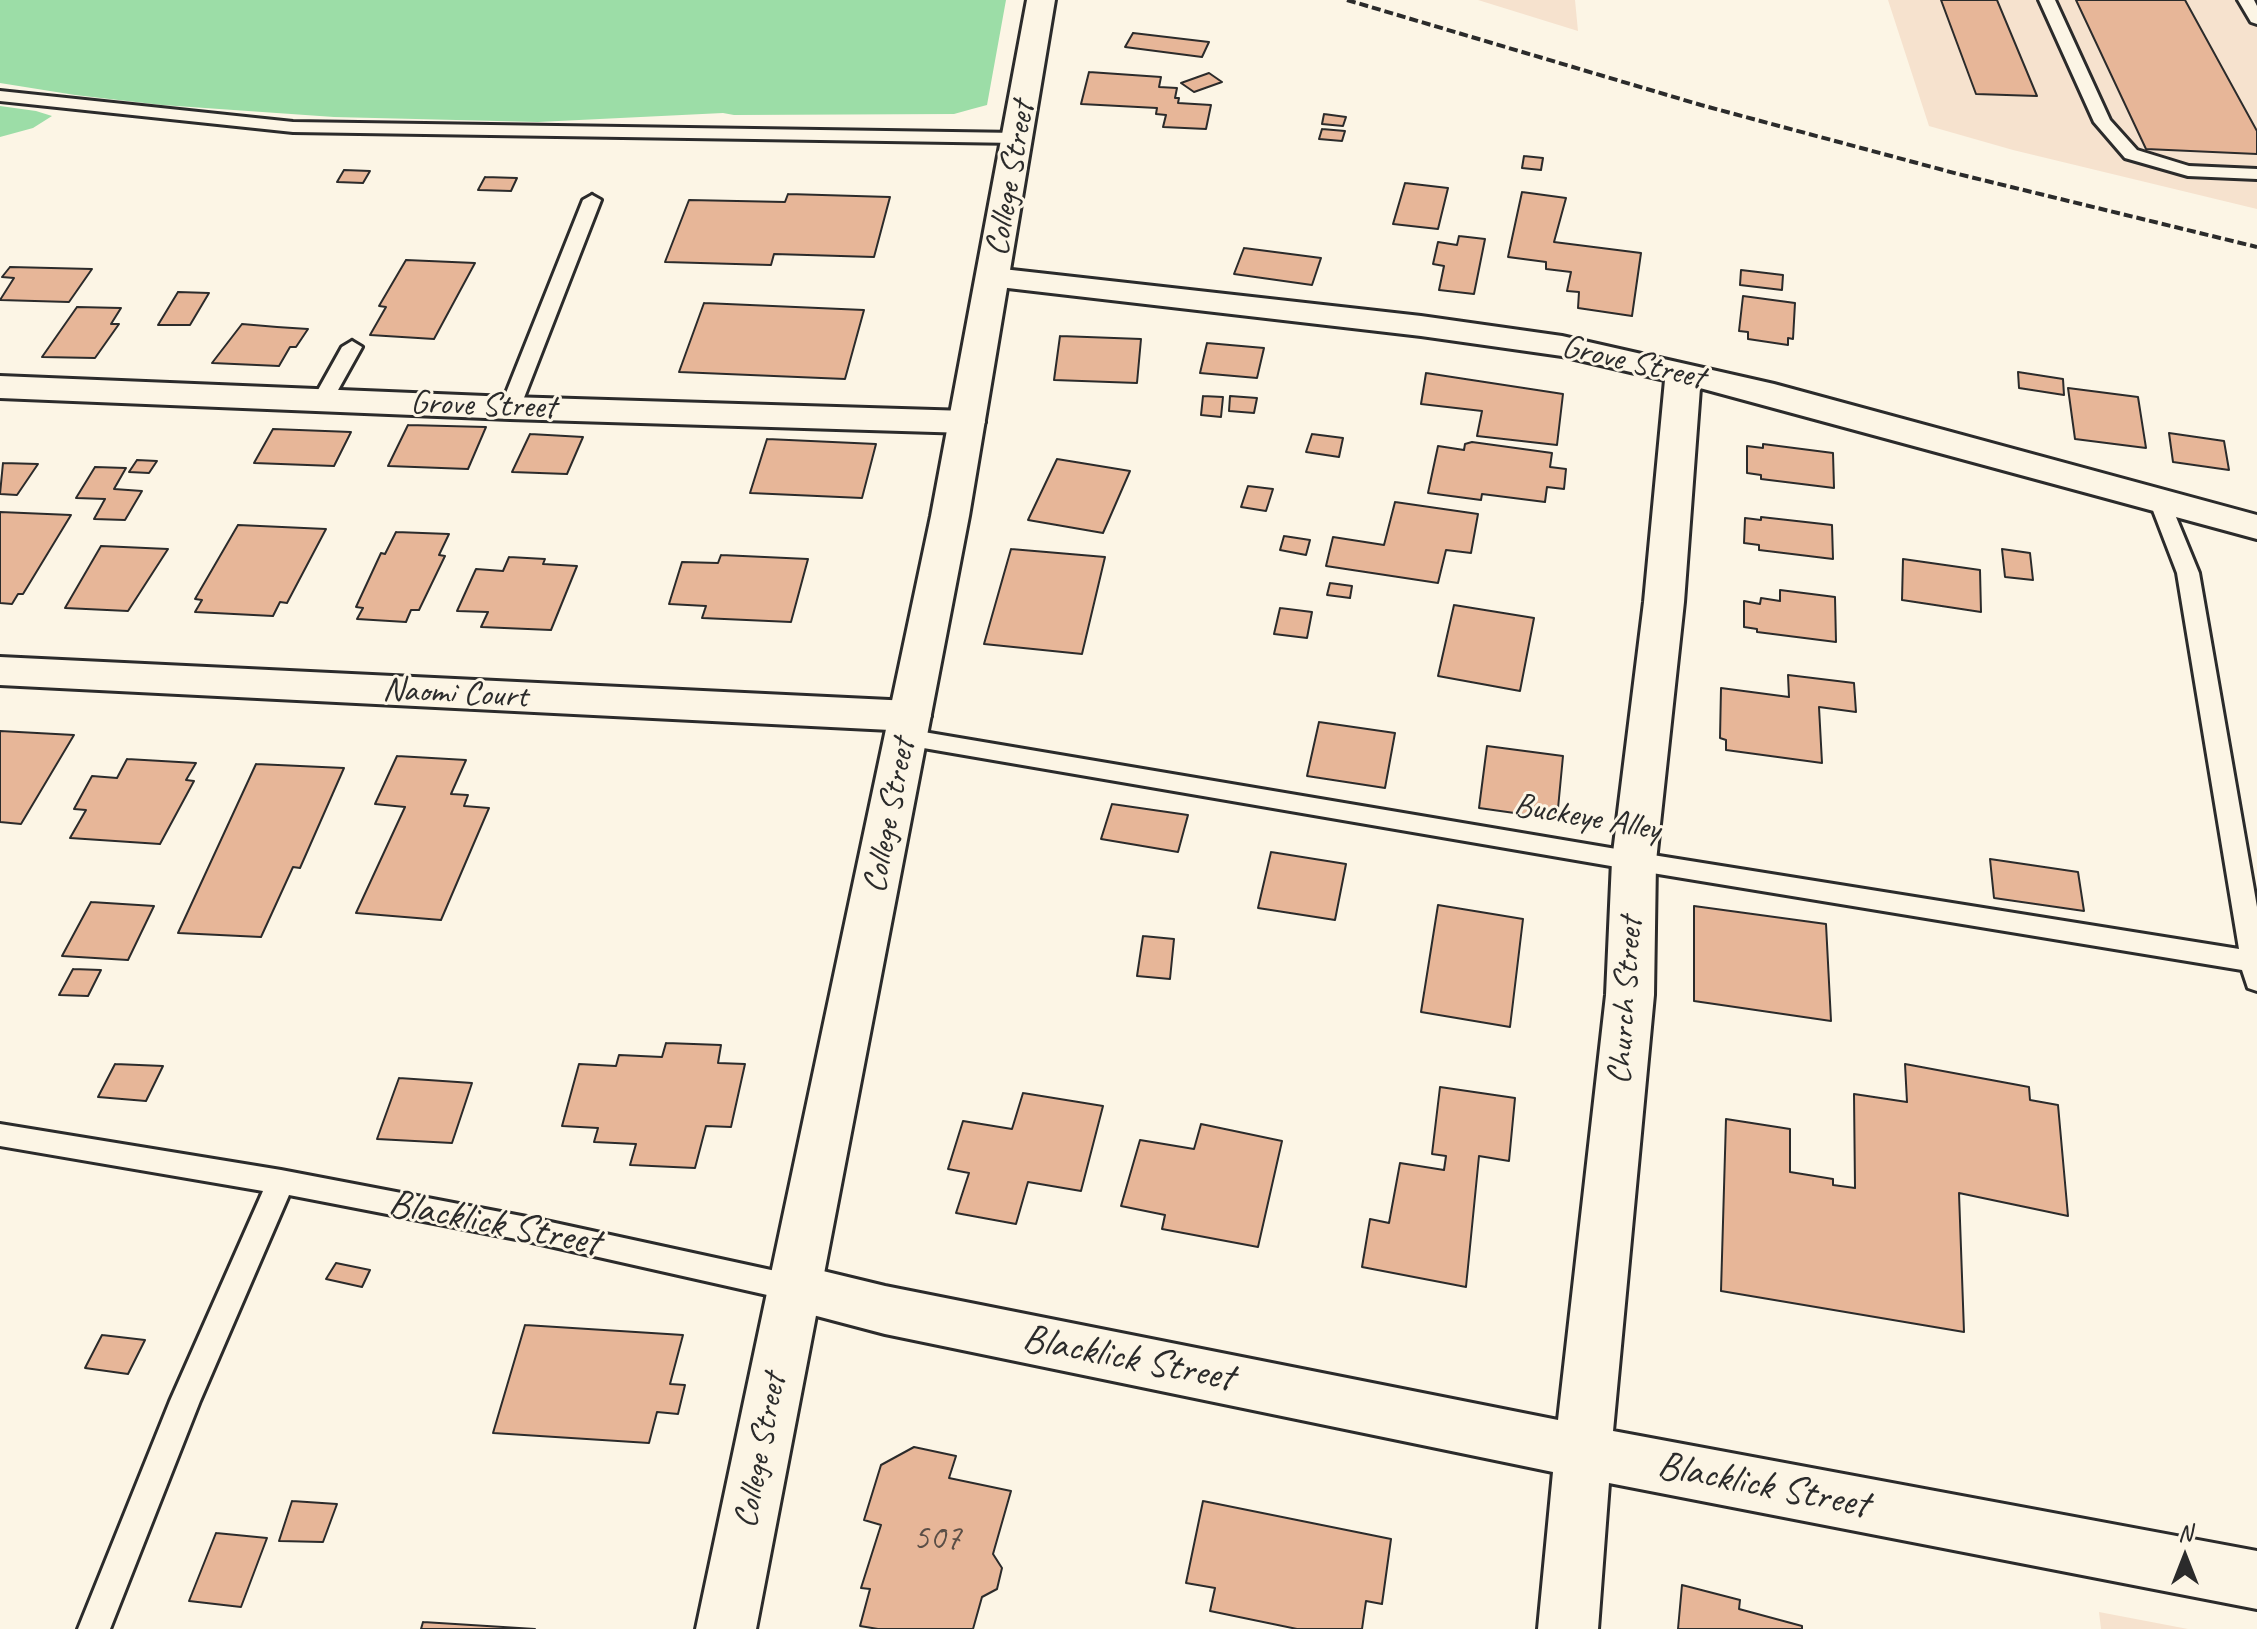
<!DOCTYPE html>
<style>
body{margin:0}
#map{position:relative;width:2257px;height:1629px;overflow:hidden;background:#fcf5e5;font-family:Caveat,sans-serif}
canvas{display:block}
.north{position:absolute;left:2145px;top:1517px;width:80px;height:80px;-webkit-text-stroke:6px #fcf5e5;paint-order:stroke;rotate:0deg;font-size:22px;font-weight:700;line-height:32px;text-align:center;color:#2b2b2b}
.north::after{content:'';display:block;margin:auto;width:28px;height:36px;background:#2b2b2b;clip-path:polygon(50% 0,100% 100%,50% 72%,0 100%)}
</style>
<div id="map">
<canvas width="2257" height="1629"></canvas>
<div class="north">N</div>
</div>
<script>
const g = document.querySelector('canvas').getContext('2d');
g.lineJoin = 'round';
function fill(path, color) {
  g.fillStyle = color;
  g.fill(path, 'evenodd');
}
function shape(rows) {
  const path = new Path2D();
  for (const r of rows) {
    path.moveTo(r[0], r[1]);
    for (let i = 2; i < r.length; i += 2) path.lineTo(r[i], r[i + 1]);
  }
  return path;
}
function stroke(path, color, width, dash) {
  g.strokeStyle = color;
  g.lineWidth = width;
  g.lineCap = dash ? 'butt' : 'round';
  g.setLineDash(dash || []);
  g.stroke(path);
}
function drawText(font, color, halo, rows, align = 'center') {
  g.font = font + ' Caveat,sans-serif';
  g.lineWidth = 6;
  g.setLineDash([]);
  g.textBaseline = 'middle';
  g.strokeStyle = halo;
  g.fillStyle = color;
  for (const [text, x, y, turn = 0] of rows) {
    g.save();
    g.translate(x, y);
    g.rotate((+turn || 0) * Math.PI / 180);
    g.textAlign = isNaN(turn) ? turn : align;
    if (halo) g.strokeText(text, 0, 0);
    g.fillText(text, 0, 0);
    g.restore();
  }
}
const built = shape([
 [1478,0,1575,0,1578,31],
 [1888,0,2257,0,2257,209,2013,150,1929,126],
 [2099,1612,2188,1629,2101,1629]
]);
const green = shape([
 [0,0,1006,0,987,105,972,109,954,114,734,115,723,113,538,122,334,117,162,105,75,95,0,83],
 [0,106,36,111,52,116,33,128,0,137]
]);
const building = shape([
 [1941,0,1997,0,2037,96,1976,94,1941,0],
 [2076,0,2185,0,2257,131,2257,154,2146,149,2076,0],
 [1133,33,1209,42,1202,57,1125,47,1133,33],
 [1089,72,1161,77,1159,87,1177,88,1175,98,1179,98,1178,103,1211,105,1206,129,1163,127,1166,115,1156,114,1157,108,1081,104,1089,72],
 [1209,73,1222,82,1194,92,1181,83,1209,73],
 [1324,114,1346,117,1343,126,1322,124,1324,114],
 [1322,129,1345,131,1342,141,1319,139,1322,129],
 [1524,156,1543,158,1541,170,1522,168,1524,156],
 [344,170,370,171,363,183,337,182,344,170],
 [485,177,517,178,511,191,478,190,485,177],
 [1405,183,1448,188,1438,229,1393,224,1405,183],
 [1522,192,1566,198,1554,242,1641,253,1632,316,1578,308,1579,292,1567,291,1571,272,1546,269,1546,262,1508,257,1522,192],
 [788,194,890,197,874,257,774,254,771,265,665,262,689,200,785,202,788,194],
 [1459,236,1485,239,1474,294,1439,290,1444,266,1433,264,1438,242,1457,245,1459,236],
 [1244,248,1321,258,1312,285,1234,274,1244,248],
 [406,260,475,263,434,339,370,335,386,307,379,306,406,260],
 [10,267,92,269,69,302,0,300,14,278,2,277,10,267],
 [1741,270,1783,275,1782,290,1740,285,1741,270],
 [178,292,209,293,190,325,158,325,178,292],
 [1743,296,1795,303,1793,339,1788,338,1788,345,1748,339,1748,332,1739,331,1743,296],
 [704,303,864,310,845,379,679,372,704,303],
 [77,307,121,308,111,324,119,324,95,358,42,357,77,307],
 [242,324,277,327,308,329,296,347,290,347,279,366,212,363,242,324],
 [1060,336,1141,339,1137,383,1054,380,1060,336],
 [1207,343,1264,348,1257,378,1200,373,1207,343],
 [2018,372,2063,379,2064,395,2019,388,2018,372],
 [1426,373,1563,394,1557,445,1477,436,1482,411,1421,404,1426,373],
 [2068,388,2138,397,2146,448,2075,439,2068,388],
 [1203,396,1223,397,1221,417,1201,415,1203,396],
 [1230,396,1257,398,1254,413,1229,411,1230,396],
 [408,425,486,427,468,469,388,466,408,425],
 [273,429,351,432,334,466,254,463,273,429],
 [2169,433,2224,441,2229,470,2173,462,2169,433],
 [530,434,583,437,567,474,512,472,530,434],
 [1312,434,1343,438,1339,457,1306,452,1312,434],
 [767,439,876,444,862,498,750,493,767,439],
 [1472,442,1552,453,1550,467,1566,469,1564,489,1547,487,1545,502,1482,494,1481,500,1428,493,1438,446,1464,450,1465,444,1472,442],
 [1763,444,1833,453,1834,488,1761,479,1761,475,1747,473,1747,446,1763,448,1763,444],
 [1057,459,1130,471,1103,533,1028,520,1057,459],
 [137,460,157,461,149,473,129,472,137,460],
 [3,463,38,464,17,495,0,494,3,463],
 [95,467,126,468,114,489,142,491,125,520,94,519,105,499,76,498,95,467],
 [1248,486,1273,489,1266,511,1241,507,1248,486],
 [1395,502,1478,514,1471,553,1446,550,1438,583,1326,566,1333,537,1384,545,1395,502],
 [0,512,71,515,23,594,18,594,12,604,0,603,0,512],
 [1761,517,1832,525,1833,559,1759,550,1759,545,1744,543,1745,518,1761,520,1761,517],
 [238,525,326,529,287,603,280,602,273,616,195,612,202,600,195,599,238,525],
 [396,532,449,534,439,555,445,556,419,610,411,610,406,622,357,619,363,608,356,607,381,553,385,554,396,532],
 [1284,536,1310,540,1306,555,1280,550,1284,536],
 [101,546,168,549,128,611,65,608,101,546],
 [1011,549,1105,557,1082,654,984,644,1011,549],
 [2002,549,2030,553,2033,580,2005,577,2002,549],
 [721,555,808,559,791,622,702,618,706,606,669,604,682,562,718,563,721,555],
 [509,557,545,559,543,564,577,566,551,630,481,627,488,612,457,611,476,569,503,571,509,557],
 [1903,559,1980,570,1981,612,1902,600,1903,559],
 [1330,583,1352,586,1350,598,1327,595,1330,583],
 [1780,590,1835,597,1836,642,1757,632,1757,629,1744,627,1744,601,1760,604,1761,598,1780,601,1780,590],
 [1454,605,1534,618,1520,691,1438,676,1454,605],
 [1280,608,1312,612,1307,638,1274,634,1280,608],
 [1788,675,1854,683,1856,712,1819,707,1822,763,1726,750,1726,740,1720,738,1721,688,1789,697,1788,675],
 [1319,722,1395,733,1385,788,1307,776,1319,722],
 [0,731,74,735,21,824,0,822,0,731],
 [1487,746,1563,756,1557,819,1479,808,1487,746],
 [397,756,466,760,451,794,468,795,464,806,489,808,441,920,356,913,405,807,375,804,397,756],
 [127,759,196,763,186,780,194,781,160,844,70,838,86,810,74,809,92,776,117,778,127,759],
 [256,764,344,768,300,868,293,867,261,937,178,933,256,764],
 [1112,804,1188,815,1178,852,1101,839,1112,804],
 [1271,852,1346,864,1335,920,1258,908,1271,852],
 [1990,859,2078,872,2084,911,1994,898,1990,859],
 [91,902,154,906,128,960,62,956,91,902],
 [1438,905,1523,919,1510,1027,1421,1012,1438,905],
 [1694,906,1826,924,1831,1021,1694,1001,1694,906],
 [1143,936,1174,939,1170,979,1137,976,1143,936],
 [73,969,101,970,88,996,59,995,73,969],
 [666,1043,721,1045,718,1063,745,1064,731,1127,706,1126,695,1168,630,1165,636,1144,594,1142,598,1128,562,1126,579,1064,616,1066,619,1055,662,1057,666,1043],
 [115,1064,163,1066,146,1101,98,1097,115,1064],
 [1905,1064,2029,1087,2030,1100,2058,1105,2068,1216,1959,1193,1964,1332,1721,1291,1726,1119,1790,1129,1790,1172,1833,1179,1833,1185,1855,1188,1854,1094,1907,1102,1905,1064],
 [399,1078,472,1083,452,1143,377,1139,399,1078],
 [1440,1087,1515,1098,1509,1161,1479,1156,1466,1287,1362,1267,1370,1219,1389,1223,1400,1163,1444,1170,1446,1156,1432,1154,1440,1087],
 [1023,1093,1103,1106,1081,1191,1028,1182,1016,1224,956,1213,969,1173,948,1169,963,1121,1012,1129,1023,1093],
 [1201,1124,1282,1141,1258,1247,1162,1229,1165,1215,1121,1206,1140,1140,1194,1149,1201,1124],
 [336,1263,370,1270,362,1287,326,1279,336,1263],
 [525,1325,683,1335,670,1384,685,1385,678,1414,657,1412,649,1443,493,1433,525,1325],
 [102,1335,145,1340,128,1374,85,1368,102,1335],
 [914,1447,956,1456,949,1478,1011,1491,993,1554,1002,1568,997,1589,982,1597,973,1629,878,1629,860,1626,870,1589,861,1588,881,1525,864,1520,881,1465,914,1447],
 [292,1501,337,1504,323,1542,279,1541,292,1501],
 [1203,1501,1391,1539,1382,1604,1366,1601,1362,1629,1297,1629,1210,1611,1215,1588,1186,1583,1203,1501],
 [216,1533,267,1538,241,1607,189,1601,216,1533],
 [1682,1585,1740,1600,1739,1609,1802,1626,1802,1629,1678,1629,1682,1585],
 [423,1622,535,1629,421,1629,423,1622]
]);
const service = shape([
 [2039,0,2055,0,2110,120,2137,150,2189,166,2257,169,2257,179,2188,176,2125,158,2094,122,2039,0],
 [2238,0,2254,0,2257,6,2257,24,2251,22,2238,0],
 [0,91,293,122,1018,133,1026,138,1018,143,293,132,0,101,0,91],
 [592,195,601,200,520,408,510,414,503,412,500,408,583,200,592,195],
 [352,341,362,347,333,399,323,405,316,403,313,399,342,347,352,341],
 [2159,493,2169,500,2199,573,2257,907,2257,991,2248,988,2242,970,1634,870,906,745,898,743,894,737,898,731,906,729,1634,852,2239,949,2177,573,2149,500,2159,493],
 [0,1124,281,1170,532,1218,794,1275,804,1279,809,1288,804,1297,794,1301,532,1242,289,1195,200,1401,110,1629,78,1629,170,1401,263,1191,0,1146,0,1124]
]);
const minor = shape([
 [994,268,1421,316,1562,336,1774,384,2257,515,2257,539,1700,388,1684,602,1656,861,1654,995,1613,1431,2257,1551,2257,1609,1609,1483,1598,1629,1538,1629,1553,1472,885,1334,775,1305,767,1288,775,1271,794,1264,885,1286,1558,1420,1606,995,1612,861,1644,602,1665,380,1562,356,1421,336,982,285,977,278,982,271,994,268],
 [0,376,510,397,967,411,980,414,985,422,980,430,967,433,510,419,0,398,0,376],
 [0,657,910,701,925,706,931,716,925,726,910,731,0,685,0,657]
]);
const secondary = shape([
 [1027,0,1055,0,969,516,756,1629,696,1629,931,516,1027,0]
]);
const rail = shape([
 [1347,0,1701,105,1958,174,2257,247]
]);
const streetNames = [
 ["College Street",1011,179,-80],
 ["Grove Street",1633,363,13],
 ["Grove Street",483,406,2],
 ["Naomi Court",455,694,3],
 ["College Street",890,816,-79],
 ["Buckeye Alley",1587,818,10],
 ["Church Street",1626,1001,-86],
 ["College Street",761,1451,-79]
];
const nearNumbernames = [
 ["507",937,1540]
];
const nearStreetnames = [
 ["Blacklick Street",494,1224,11],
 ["Blacklick Street",1128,1359,11],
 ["Blacklick Street",1763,1486,11]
];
fill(built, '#f6e2ce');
fill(green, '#9cdda7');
fill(building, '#e7b698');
stroke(building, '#2b2b2b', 2);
stroke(service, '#2b2b2b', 6);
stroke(minor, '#2b2b2b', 6);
stroke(secondary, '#2b2b2b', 6);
fill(service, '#fcf5e5');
fill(minor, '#fcf5e5');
fill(secondary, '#fcf5e5');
stroke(rail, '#2b2b2b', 4, [9, 4]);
drawText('34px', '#2b2b2b', '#fcf5e5', streetNames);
drawText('36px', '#5a4e46', null, nearNumbernames);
drawText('40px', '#2b2b2b', '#fcf5e5', nearStreetnames);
</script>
